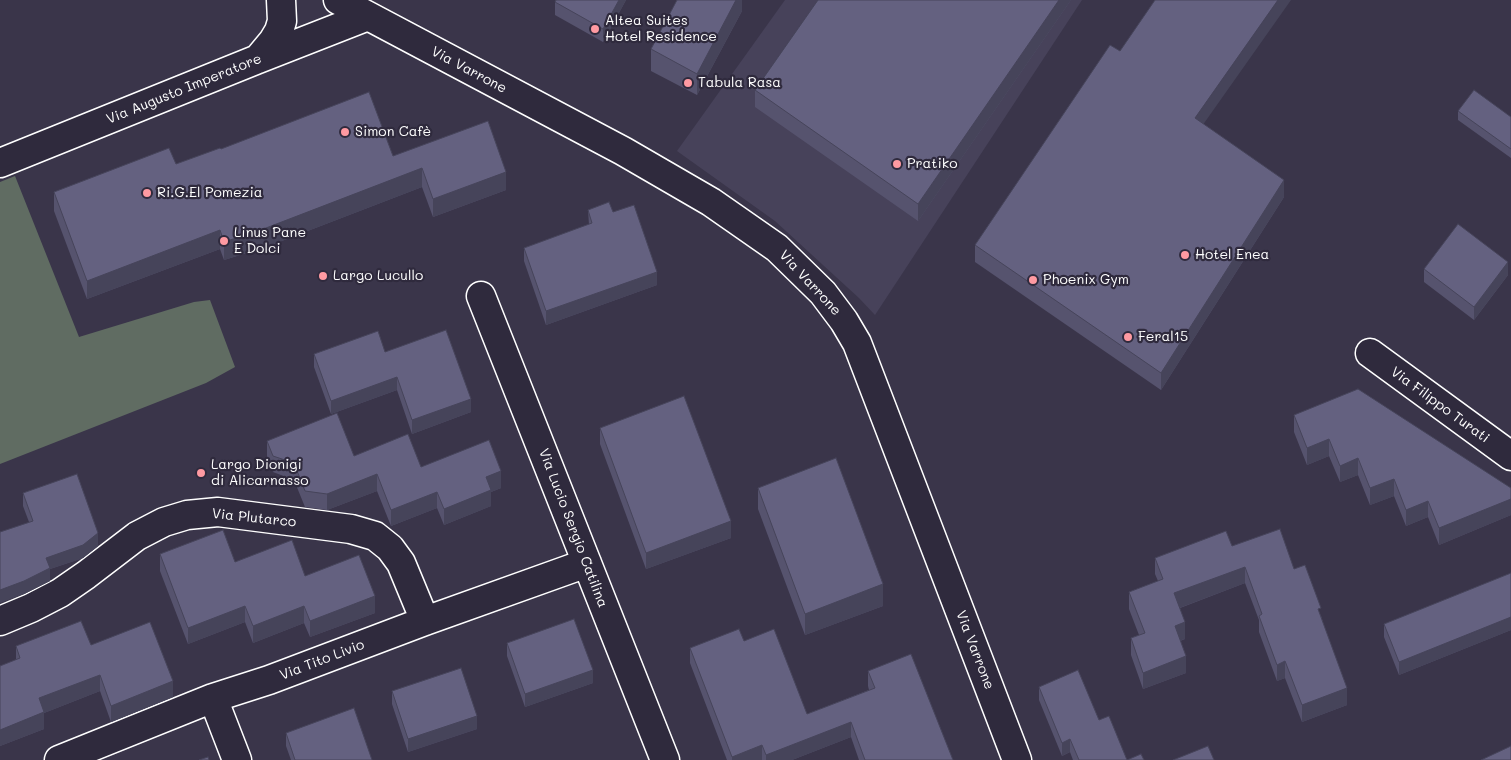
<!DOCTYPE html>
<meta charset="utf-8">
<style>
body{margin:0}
canvas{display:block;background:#3a354a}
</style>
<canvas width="1511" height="760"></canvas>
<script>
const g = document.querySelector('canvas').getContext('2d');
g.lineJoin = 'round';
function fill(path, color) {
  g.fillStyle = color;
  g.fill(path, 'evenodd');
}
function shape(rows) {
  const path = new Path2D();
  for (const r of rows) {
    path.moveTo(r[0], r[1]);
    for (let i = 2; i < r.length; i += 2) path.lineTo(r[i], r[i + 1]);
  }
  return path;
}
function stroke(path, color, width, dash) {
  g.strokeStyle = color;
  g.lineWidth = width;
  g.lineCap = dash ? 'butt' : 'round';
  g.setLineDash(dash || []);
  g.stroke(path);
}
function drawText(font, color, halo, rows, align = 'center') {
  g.font = font + ' Mali,sans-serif';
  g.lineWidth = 4.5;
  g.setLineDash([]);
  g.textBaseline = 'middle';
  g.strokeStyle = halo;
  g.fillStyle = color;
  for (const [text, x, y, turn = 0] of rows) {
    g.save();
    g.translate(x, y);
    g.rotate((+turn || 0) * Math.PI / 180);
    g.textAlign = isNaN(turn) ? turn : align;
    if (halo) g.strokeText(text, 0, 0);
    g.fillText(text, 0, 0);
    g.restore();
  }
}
const built = shape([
 [785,0,1082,0,875,315,859,298,775,221,677,151]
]);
const green = shape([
 [15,176,79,337,194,302,210,300,235,367,206,383,0,464,0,182]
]);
const street = shape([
 [338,0,623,151,711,202,777,248,823,293,844,321,857,343,1017,760],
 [258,59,273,41,279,31,282,21,281,0],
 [0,163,258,59,368,16],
 [481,296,665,760],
 [1370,353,1511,456],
 [0,621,31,608,60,593,86,575,137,536,164,522,187,515,218,512,351,529,375,536,390,548,401,563,425,621],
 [213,698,237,760],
 [59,760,213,698,269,680,425,621,587,563]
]);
const wall = shape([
 [556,0,626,0,603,42,555,15,555,2],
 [742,0,742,11,697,95,651,71,651,49],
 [1071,0,918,221,755,107,755,90],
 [1120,51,1284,197,1161,390,975,262,975,245],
 [1458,111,1511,117,1511,158,1458,120],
 [221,149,393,156,506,190,433,217,422,187,266,247,224,260,220,249,87,299,54,211,54,192,176,164],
 [588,210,613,212,657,285,546,325,524,261,524,248,589,225],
 [1424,269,1508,275,1474,320,1424,282],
 [385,352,471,412,412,434,397,390,331,414,314,367,314,354],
 [1294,415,1511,488,1511,515,1439,545,1428,517,1406,526,1394,496,1370,505,1358,475,1340,482,1329,456,1307,465,1294,432],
 [600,428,731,538,646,569,600,444],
 [267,441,421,467,501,488,491,492,491,506,444,525,437,508,391,526,377,491,327,510,305,507,294,480,273,472,267,457],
 [758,488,883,606,805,635,758,509],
 [23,493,98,546,83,558,50,569,50,581,24,594,29,522,23,506],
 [1232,546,1294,569,1321,616,1347,705,1302,722,1285,678,1277,681,1259,632,1259,620,1245,583,1180,608,1185,639,1180,641,1186,673,1143,689,1131,655,1131,638,1139,635,1129,609,1129,592,1158,581,1155,574,1155,558],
 [160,554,235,562,305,576,375,613,310,637,304,623,253,643,245,622,188,644,160,571],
 [1511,573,1511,630,1399,675,1384,637,1384,624],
 [744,641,807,714,869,690,868,686,868,671,953,760,859,760,851,737,792,760,727,760,690,663,690,648],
 [507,643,593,683,525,707,507,656],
 [91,645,173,697,111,722,100,691,44,713,44,729,0,746,0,666,16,660,16,646],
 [1039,687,1099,720,1127,760,1073,760,1070,752,1062,756,1039,700],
 [392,691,477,729,408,752,392,704],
 [286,733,372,760,291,760,286,746]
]);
const shadedWall = shape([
 [619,0,626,0,603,42,603,29],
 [736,0,742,0,742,11,697,95,697,74],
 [1059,0,1071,0,918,221,918,204],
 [1278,0,1291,0,1195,136,1195,118],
 [422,168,422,187,266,247,224,260,224,242],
 [506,172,506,190,433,217,433,199],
 [1284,180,1284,197,1161,390,1161,373],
 [220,230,220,249,87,299,87,281],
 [1508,262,1508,275,1474,320,1474,307],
 [657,272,657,285,546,325,546,311],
 [397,377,397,390,331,414,331,401],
 [471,399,471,412,412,434,412,420],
 [1329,439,1329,456,1307,465,1307,448],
 [1358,458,1358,475,1340,482,1340,466],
 [501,471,501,488,491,492,491,506,444,525,444,509,486,477],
 [377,474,377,491,327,510,327,494],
 [1394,479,1394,496,1370,505,1370,488],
 [437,492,437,508,391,526,391,510],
 [1511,499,1511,515,1439,545,1439,528],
 [1428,501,1428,517,1406,526,1406,510],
 [731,521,731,538,646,569,646,553],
 [98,533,98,546,83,558,50,569,50,581,24,594,0,603,0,590,46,558],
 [1245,567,1245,583,1174,610,1174,593],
 [883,584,883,606,805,635,805,614],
 [375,596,375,613,310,637,310,621],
 [245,606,245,622,188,644,188,628],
 [304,606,304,623,253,643,253,626],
 [1511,617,1511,630,1399,675,1399,662],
 [1185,622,1185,639,1175,642,1175,626],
 [1186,656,1186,673,1143,689,1143,673],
 [1285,661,1285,678,1277,681,1277,665],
 [593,670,593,683,525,707,525,694],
 [100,675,100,691,44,713,44,729,0,746,0,730,39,698],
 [173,681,173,697,111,722,111,706],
 [1347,688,1347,705,1302,722,1302,705],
 [477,716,477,729,408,752,408,739],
 [851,722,851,737,792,760,766,760,766,755],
 [1070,739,1070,752,1062,756,1062,743],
 [762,745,762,760,732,760,732,757]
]);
const building = shape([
 [556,0,619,0,603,29,555,2,556,0],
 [677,0,736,0,697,74,651,49,677,0],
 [818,0,1059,0,918,204,755,90,818,0],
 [1155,0,1278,0,1195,118,1284,180,1161,373,975,245,1110,45,1120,51,1155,0],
 [1474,90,1511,117,1511,149,1458,111,1474,90],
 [369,92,393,156,488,121,506,172,433,199,422,168,266,228,224,242,220,230,87,281,54,192,169,148,176,164,220,148,221,149,369,92],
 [609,202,613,212,634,205,657,272,546,311,524,248,592,223,588,210,609,202],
 [1458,224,1508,262,1474,307,1424,269,1458,224],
 [446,330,471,399,412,420,397,377,331,401,314,354,378,331,385,352,446,330],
 [1358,389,1511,488,1511,499,1439,528,1428,501,1406,510,1394,479,1370,488,1358,458,1340,466,1329,439,1307,448,1294,415,1358,389],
 [684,396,731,521,646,553,600,428,684,396],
 [337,413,354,456,408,434,421,467,489,440,501,471,486,477,491,490,444,509,437,492,391,510,377,474,327,494,305,491,294,463,273,456,267,441,337,413],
 [836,458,883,584,805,614,758,488,836,458],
 [77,474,98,533,83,545,46,558,50,568,24,581,0,590,0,532,33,521,23,493,77,474],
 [1280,529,1294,569,1305,565,1321,608,1318,609,1347,688,1302,705,1285,661,1277,665,1259,616,1262,614,1245,567,1174,593,1185,622,1175,626,1186,656,1143,673,1131,638,1145,633,1129,592,1163,579,1155,558,1226,531,1232,546,1280,529],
 [223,530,235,562,292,540,305,576,359,555,375,596,310,621,304,606,253,626,245,606,188,628,160,554,223,530],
 [1511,573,1511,617,1399,662,1384,624,1511,573],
 [574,619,593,670,525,694,507,643,574,619],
 [81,621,91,645,150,622,173,681,111,706,100,675,39,698,44,712,0,730,0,666,20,658,16,646,81,621],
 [739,629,744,641,774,629,807,714,875,688,868,671,911,654,953,760,865,760,851,722,766,755,762,745,732,757,690,648,739,629],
 [461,668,477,716,408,739,392,691,461,668],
 [1078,670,1099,720,1109,716,1127,760,1079,760,1070,739,1062,743,1039,687,1078,670],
 [354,708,372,760,295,760,286,733,354,708],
 [1208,746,1214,760,1173,760,1208,746],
 [1511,746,1511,760,1481,760,1511,746],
 [1141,754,1144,760,1127,760,1141,754],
 [208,757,209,760,199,760,208,757]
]);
const markers = [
 [595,29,5,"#ff9aa2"],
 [688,83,5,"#ff9aa2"],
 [345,132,5,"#ff9aa2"],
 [897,164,5,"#ff9aa2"],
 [147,193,5,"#ff9aa2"],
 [224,241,5,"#ff9aa2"],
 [1185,255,5,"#ff9aa2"],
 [323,276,5,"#ff9aa2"],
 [1033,280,5,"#ff9aa2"],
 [1128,337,5,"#ff9aa2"],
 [201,473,5,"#ff9aa2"]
];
const poiNames = [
 ["Altea Suites",605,21],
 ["Hotel Residence",605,37],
 ["Tabula Rasa",698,83],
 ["Simon Cafè",355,132],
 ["Pratiko",907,164],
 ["Ri.G.El Pomezia",157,193],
 ["Linus Pane",234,233],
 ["E Dolci",234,249],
 ["Hotel Enea",1195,255],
 ["Largo Lucullo",333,276],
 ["Phoenix Gym",1043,280],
 ["Feral15",1138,337],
 ["Largo Dionigi",211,465],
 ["di Alicarnasso",211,481]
];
const streetNames = [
 ["Via Varrone",469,70,28],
 ["Via Augusto Imperatore",184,89,-22],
 ["Via Varrone",810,283,47],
 ["Via Filippo Turati",1440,405,36],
 ["Via Plutarco",254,518,6],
 ["Via Lucio Sergio Catilina",573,528,69],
 ["Via Varrone",975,650,69],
 ["Via Tito Livio",322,660,-21]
];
fill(built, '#47425a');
fill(green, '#606c62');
stroke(street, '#fff', 31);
stroke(street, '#2f2a3d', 28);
fill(wall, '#56536e');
fill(shadedWall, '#46445a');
fill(building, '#646180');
stroke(building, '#46445a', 1);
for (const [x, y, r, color] of markers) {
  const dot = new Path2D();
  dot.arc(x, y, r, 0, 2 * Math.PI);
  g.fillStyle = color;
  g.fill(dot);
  stroke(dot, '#2f2a3d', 2);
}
drawText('14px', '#fff', '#2f2a3d', poiNames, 'left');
drawText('14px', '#fff', '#2f2a3d', streetNames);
</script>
